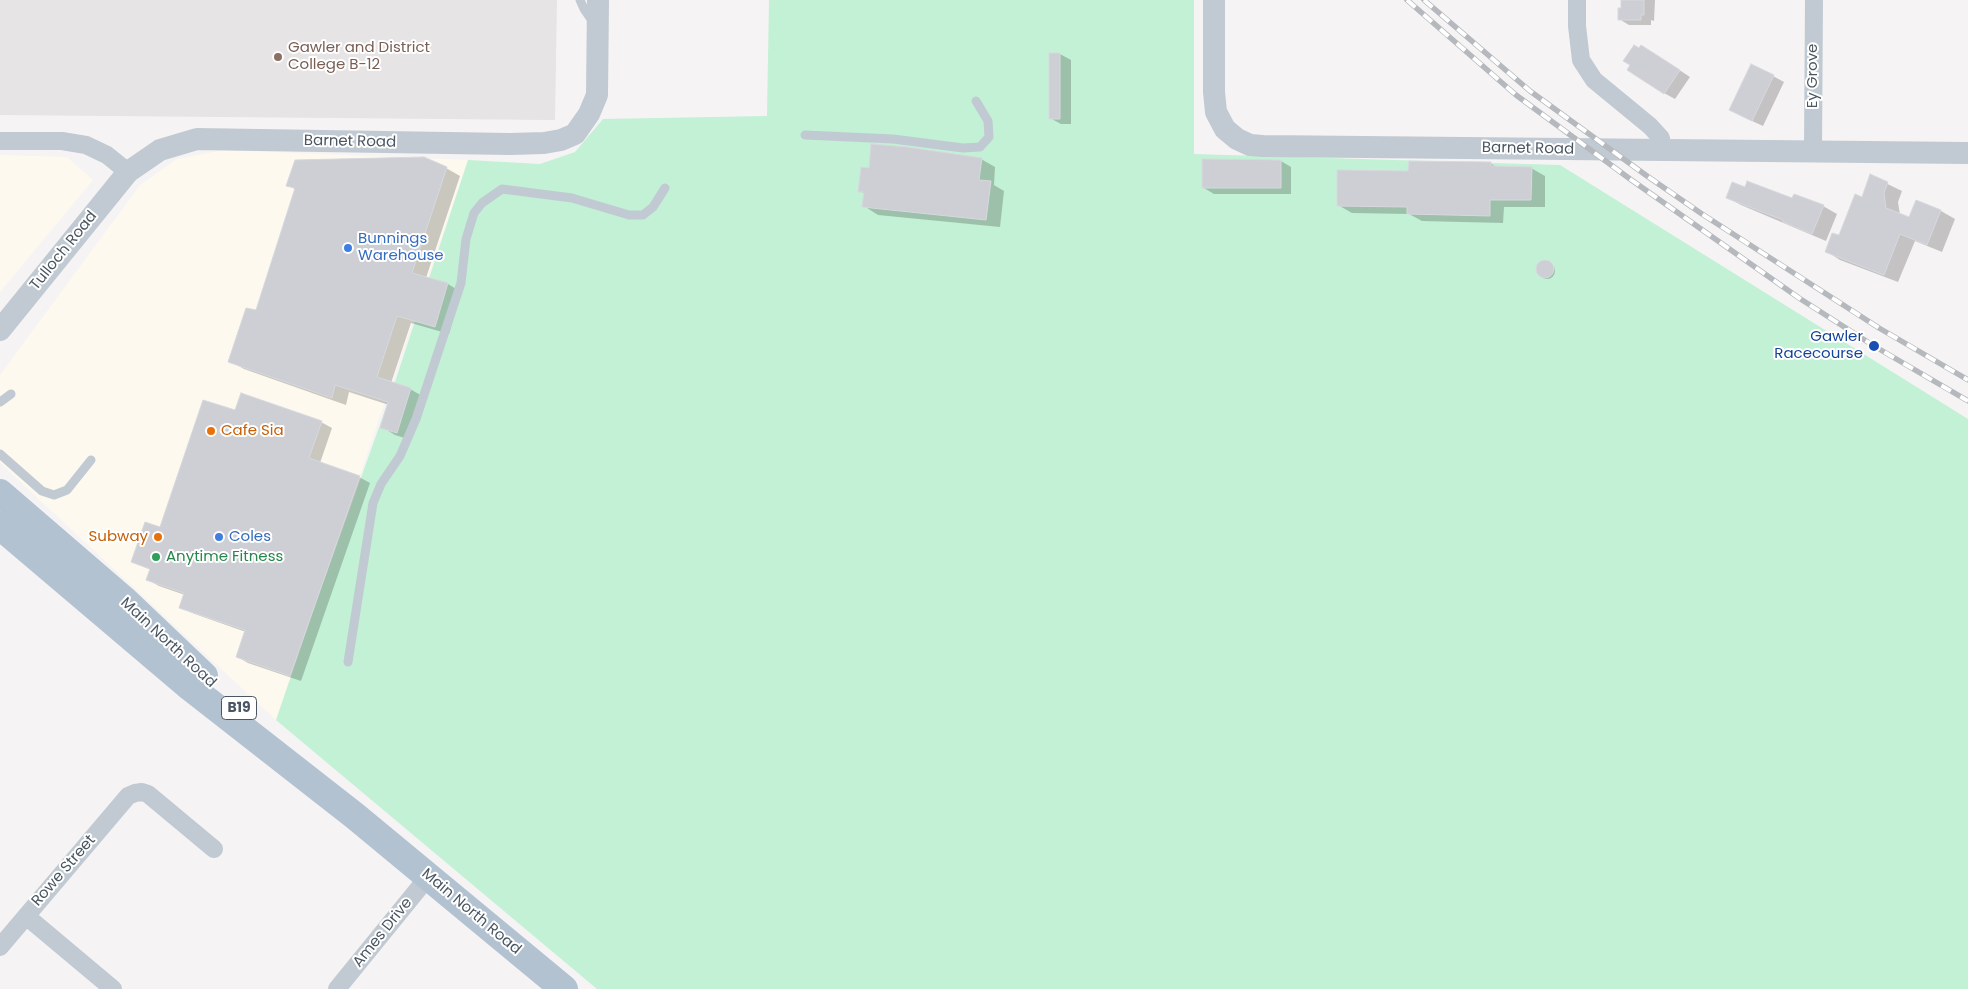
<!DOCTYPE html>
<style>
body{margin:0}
canvas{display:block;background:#f5f3f3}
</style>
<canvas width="1968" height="989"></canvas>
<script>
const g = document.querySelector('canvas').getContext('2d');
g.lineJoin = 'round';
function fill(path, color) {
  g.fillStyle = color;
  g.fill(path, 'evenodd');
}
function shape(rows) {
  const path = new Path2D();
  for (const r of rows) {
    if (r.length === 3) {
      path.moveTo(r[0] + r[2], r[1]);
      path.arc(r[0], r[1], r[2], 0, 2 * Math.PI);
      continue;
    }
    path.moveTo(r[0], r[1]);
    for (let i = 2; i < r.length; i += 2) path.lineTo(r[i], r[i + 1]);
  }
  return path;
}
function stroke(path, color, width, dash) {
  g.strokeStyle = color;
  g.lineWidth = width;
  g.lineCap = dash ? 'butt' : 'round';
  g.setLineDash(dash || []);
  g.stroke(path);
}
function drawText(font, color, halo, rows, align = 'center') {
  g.font = font + ' Poppins,sans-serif';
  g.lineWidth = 4;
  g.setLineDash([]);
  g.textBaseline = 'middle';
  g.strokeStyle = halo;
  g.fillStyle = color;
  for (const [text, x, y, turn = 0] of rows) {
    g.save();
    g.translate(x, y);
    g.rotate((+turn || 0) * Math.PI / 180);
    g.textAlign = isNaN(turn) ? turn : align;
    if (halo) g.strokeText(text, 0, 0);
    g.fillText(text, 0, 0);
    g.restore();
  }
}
const commercial = shape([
 [224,150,468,160,276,720,0,463,0,375,140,185,177,159],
 [0,155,67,157,93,180,0,292]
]);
const education = shape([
 [0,0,557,0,555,120,0,115]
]);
const green = shape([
 [769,0,1194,0,1194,154,1560,165,1968,419,1968,989,597,989,276,720,316,603,391,394,468,160,540,164,575,152,603,119,767,116]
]);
const shadow = shape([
 [1622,0,1655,0,1654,21,1651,20,1651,25,1629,25,1619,19,1622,9],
 [1640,50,1652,52,1690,77,1675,99,1664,93],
 [1060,54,1071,60,1071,124,1061,124,1050,118],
 [1773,76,1784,82,1763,126,1741,116],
 [981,159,995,167,994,185,1004,191,1000,227,878,215,864,206,865,194,860,191,870,169],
 [1281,161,1291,167,1291,194,1214,194,1204,188],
 [1490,163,1498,168,1531,168,1545,176,1545,207,1504,207,1503,223,1422,221,1409,214,1352,213,1338,205,1410,172],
 [446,168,460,176,426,278,448,284,461,292,449,334,411,323,391,383,410,389,424,397,411,440,395,435,382,427,389,405,349,392,346,405,244,369,230,361,256,312,296,190,288,185],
 [1871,176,1902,191,1898,202,1900,215,1910,219,1941,211,1955,219,1942,252,1915,241,1898,282,1840,260,1826,251,1839,237,1862,199],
 [1728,198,1793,200,1823,206,1837,214,1826,241,1741,205],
 [1547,271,8],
 [235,412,321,422,332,428,320,463,359,477,370,483,301,681,248,663,238,657,246,632,192,613,181,607,185,595,159,586,148,580,151,570,132,561,160,529]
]);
const building = shape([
 [1621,0,1644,0,1644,15,1641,15,1641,20,1618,20,1618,8,1621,8,1621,0],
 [1634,45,1639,48,1641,45,1680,70,1664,94,1627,70,1630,65,1623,61,1634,45],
 [1049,53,1060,53,1060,119,1049,119,1049,53],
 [1751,64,1774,75,1752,121,1729,110,1751,64],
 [871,144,907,147,982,158,979,180,991,181,986,220,862,207,864,192,858,192,861,167,869,168,871,144],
 [424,157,447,167,412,273,448,283,435,327,397,316,377,377,411,388,397,433,380,428,388,402,335,385,332,398,228,362,246,308,256,310,295,188,286,186,295,160,424,157],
 [1202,159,1281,160,1281,188,1202,188,1202,159],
 [1409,161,1491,162,1491,166,1532,167,1531,200,1490,200,1490,216,1407,214,1407,207,1337,206,1337,170,1408,171,1409,161],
 [1870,174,1888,182,1884,193,1886,208,1909,217,1916,200,1941,210,1927,245,1900,234,1884,275,1825,252,1832,233,1839,235,1855,194,1862,197,1870,174],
 [1747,181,1792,198,1794,194,1824,205,1812,234,1783,222,1783,220,1726,198,1732,182,1745,187,1747,181],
 [1545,269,9],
 [241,393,322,421,309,458,360,476,290,676,236,657,245,630,179,608,184,593,146,580,150,569,131,562,145,522,160,527,203,400,235,410,241,393]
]);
const service = shape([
 [580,0,584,9,593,22],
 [805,135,893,139,963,148,980,147,989,137,988,121,976,101],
 [0,402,11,394],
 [0,454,42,491,54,495,67,490,91,460],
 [348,662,373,503,381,484,400,456,416,419,461,283,466,239,474,213,482,203,502,189,572,198,629,215,643,215,653,207,665,188]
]);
const minor = shape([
 [1577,0,1577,26,1581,60,1594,80,1650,126,1661,138,1662,150],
 [0,141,62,141,86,145,107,155,128,172],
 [1813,151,1814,0],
 [26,916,113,989],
 [0,947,128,796,135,793,142,792,148,794,214,849],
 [337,989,428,877]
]);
const tertiary = shape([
 [1214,0,1214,92,1216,112,1225,129,1237,139,1250,145,1263,146,1968,153],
 [0,330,128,172,160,150,197,139,510,144,544,143,561,140,575,134,589,114,597,95,598,0]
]);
const primary = shape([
 [0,493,123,599,204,676],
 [0,526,190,687,355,816,564,989]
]);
const rail = shape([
 [1407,0,1516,95,1630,179,1799,298,1874,346,1968,401],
 [1424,0,1530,91,1647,176,1702,214,1879,328,1968,380]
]);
const markers = [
 [278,57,5,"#8d6e63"],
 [348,248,5,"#3f7fe0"],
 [1874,346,6,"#1a4fb4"],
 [211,431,5,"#e8710a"],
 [158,537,5,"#e8710a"],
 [219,537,5,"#3f7fe0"],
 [156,557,5,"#2e9e5b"]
];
const shields = [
 [239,708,35]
];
const shieldNames = [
 ["B19",239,708]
];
const educationNames = [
 ["Gawler and District",288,48],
 ["College B-12",288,65]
];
const streetNames = [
 ["Ey Grove",1813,76,-90],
 ["Barnet Road",350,142,1],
 ["Barnet Road",1528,149,1],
 ["Tulloch Road",64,251,-51],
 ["Main North Road",168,643,43],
 ["Rowe Street",64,871,-49],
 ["Main North Road",471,912,40],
 ["Ames Drive",383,933,-51]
];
const shopNames = [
 ["Bunnings",358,239],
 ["Warehouse",358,256],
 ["Coles",229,537]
];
const transitNames = [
 ["Gawler",1863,337],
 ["Racecourse",1863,354]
];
const foodNames = [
 ["Cafe Sia",221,431],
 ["Subway",148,537,"right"]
];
const leisureNames = [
 ["Anytime Fitness",166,557]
];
fill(commercial, '#fdf9ef');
fill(education, '#e6e4e5');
fill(green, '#c3f1d5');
fill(shadow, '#0003');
fill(building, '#cdcfd5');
stroke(building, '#d7d9de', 1);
stroke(service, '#c1cad2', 9);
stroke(minor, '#c1cad2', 18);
stroke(tertiary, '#c1cad2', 22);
stroke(primary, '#b3c2d1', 28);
stroke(rail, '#b5b8bd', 5.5);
stroke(rail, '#fff', 4, [11]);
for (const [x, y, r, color] of markers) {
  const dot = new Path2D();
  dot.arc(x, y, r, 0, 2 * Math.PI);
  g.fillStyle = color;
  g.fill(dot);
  stroke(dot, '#fff', 2);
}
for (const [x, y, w] of shields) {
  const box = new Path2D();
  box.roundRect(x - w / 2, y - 11.5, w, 23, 4);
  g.fillStyle = '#fff';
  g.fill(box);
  stroke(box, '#4a5661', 1);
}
drawText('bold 14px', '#4a5661', null, shieldNames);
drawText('15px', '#785e54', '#fff', educationNames, 'left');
drawText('15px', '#4a5661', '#fff', streetNames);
drawText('15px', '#366cbe', '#fff', shopNames, 'left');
drawText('15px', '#164399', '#fff', transitNames, 'right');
drawText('15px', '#c56008', '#fff', foodNames, 'left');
drawText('15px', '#27864d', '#fff', leisureNames, 'left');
</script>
